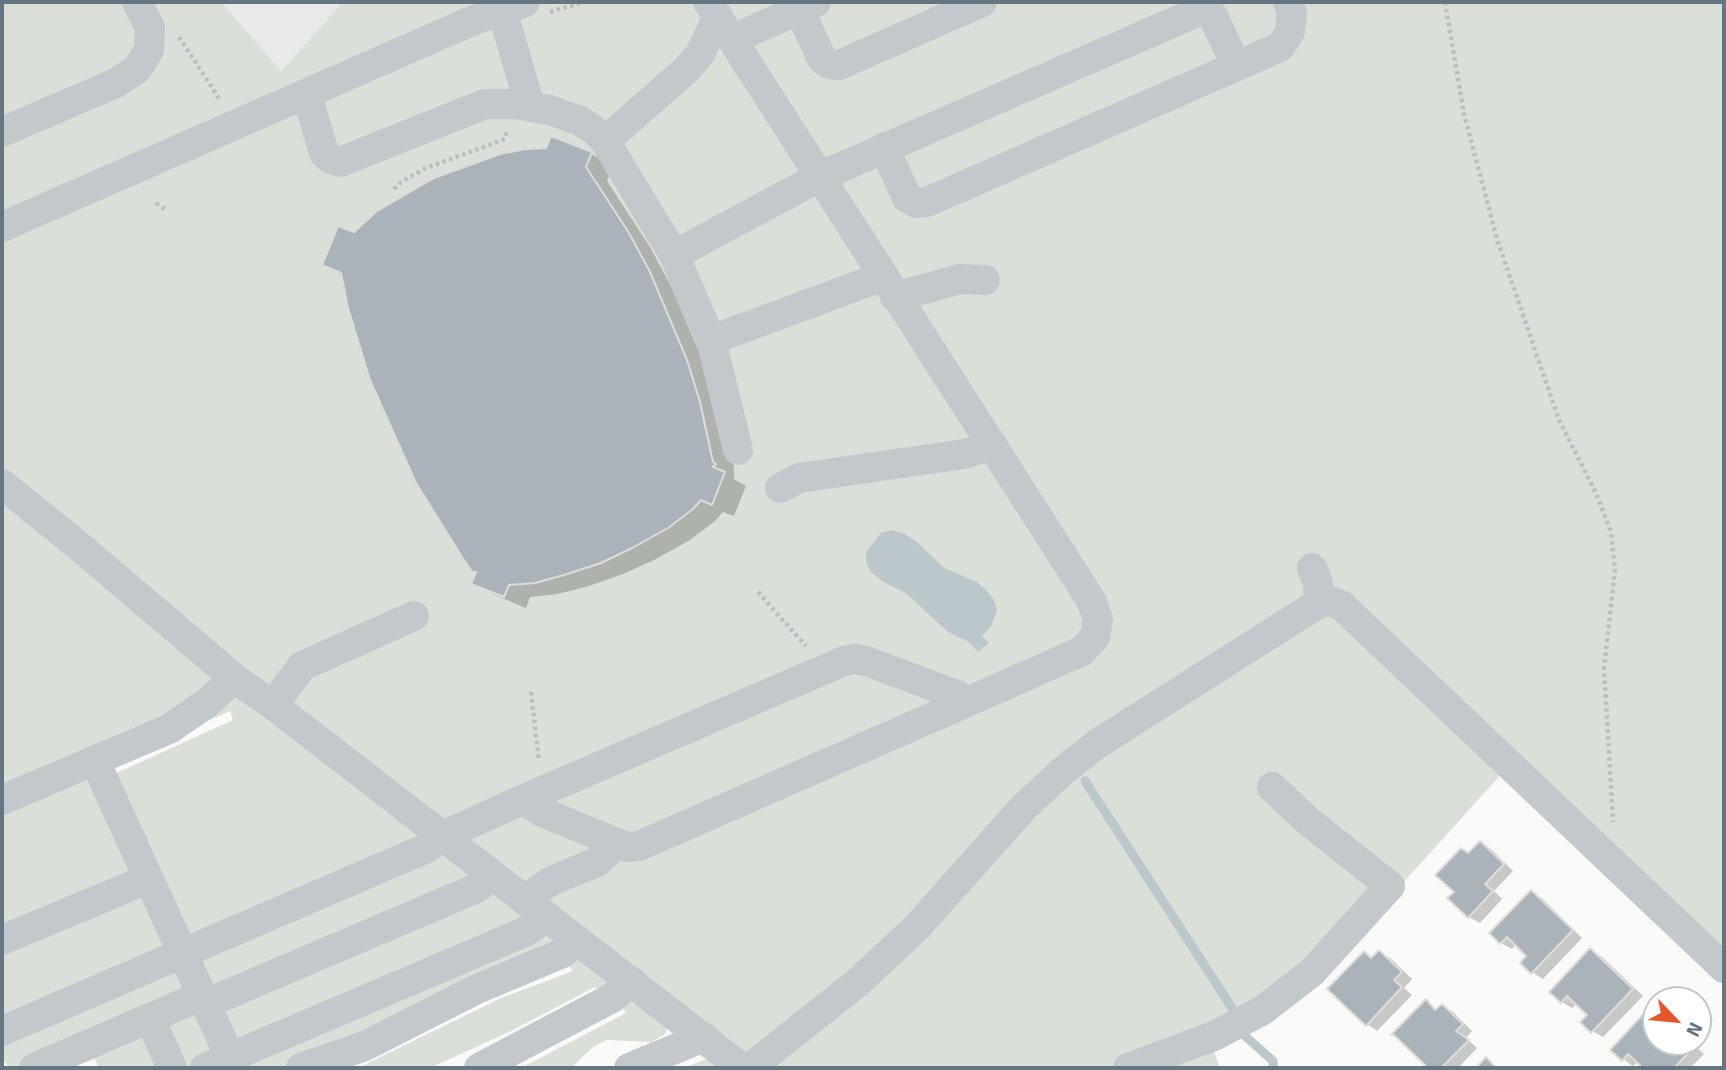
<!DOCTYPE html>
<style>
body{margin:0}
#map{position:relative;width:1726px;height:1070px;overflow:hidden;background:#fafaf8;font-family:Signika,sans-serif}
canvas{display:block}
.frame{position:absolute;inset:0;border:4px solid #657683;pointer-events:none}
.north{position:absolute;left:1642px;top:986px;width:70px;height:70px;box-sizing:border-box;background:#fff;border:2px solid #c1c8cd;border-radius:50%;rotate:116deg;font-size:19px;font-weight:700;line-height:28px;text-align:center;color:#657683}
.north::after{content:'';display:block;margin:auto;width:24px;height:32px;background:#e4572e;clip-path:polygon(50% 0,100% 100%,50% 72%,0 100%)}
</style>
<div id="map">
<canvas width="1726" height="1070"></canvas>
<div class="frame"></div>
<div class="north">N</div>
</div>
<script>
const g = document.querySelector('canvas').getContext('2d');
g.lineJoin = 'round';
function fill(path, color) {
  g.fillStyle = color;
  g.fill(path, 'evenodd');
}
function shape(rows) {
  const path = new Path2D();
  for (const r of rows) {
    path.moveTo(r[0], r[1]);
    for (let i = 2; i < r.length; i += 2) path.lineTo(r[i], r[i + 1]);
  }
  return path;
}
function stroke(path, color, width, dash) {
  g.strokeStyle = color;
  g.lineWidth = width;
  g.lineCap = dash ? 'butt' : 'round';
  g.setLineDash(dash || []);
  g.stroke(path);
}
const built = shape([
 [221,2,343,2,281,71]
]);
const green = shape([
 [2,2,221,2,281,71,343,2,1724,2,1724,959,1514,760,1317,978,1213,1049,1220,1068,721,1068,718,1066,717,1068,684,1068,709,1058,668,1025,665,1034,652,1042,607,1040,593,1047,571,1068,521,1068,626,1013,619,1003,595,987,511,1031,430,1068,358,1068,501,998,573,971,565,961,286,1068,242,1068,238,1048,216,1013,476,877,213,992,192,956,425,833,192,943,110,776,233,720,230,711,81,778,90,781,139,876,2,934],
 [138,891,171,948,2,1024,2,949],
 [172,962,189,993,19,1068,8,1066,2,1058,2,1036],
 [195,1003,221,1055,188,1068,179,1068,159,1020],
 [147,1025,166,1068,99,1068,91,1050]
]);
const water = shape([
 [892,530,905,534,917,542,944,568,977,582,986,590,994,600,997,611,991,626,982,636,989,643,978,652,969,642,948,632,907,594,882,581,870,571,866,561,866,552,881,533]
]);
const shadow = shape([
 [552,138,591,154,613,166,607,181,650,247,671,286,708,373,734,467,734,479,746,486,734,516,723,512,715,521,690,540,654,560,623,574,586,587,557,594,530,597,526,608,495,595,473,583,478,571,417,482,387,419,361,348,342,275,325,265,354,234,547,149],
 [1480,843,1491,849,1513,871,1494,891,1502,899,1480,923,1469,917,1456,892,1469,854],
 [1531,892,1542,898,1582,938,1543,979,1532,972,1529,956,1516,944,1512,949,1501,943],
 [1591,950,1602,957,1643,996,1603,1037,1592,1031,1589,1015,1577,1003,1572,1008,1562,1002],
 [1379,952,1390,958,1412,979,1404,988,1412,995,1377,1031,1367,1024,1364,953,1373,959],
 [1425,1002,1438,1010,1442,1006,1453,1012,1472,1031,1466,1038,1477,1048,1458,1068,1431,1068,1395,1034],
 [1656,1011,1656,1042,1691,1042,1704,1054,1690,1068,1646,1068,1638,1061,1633,1066,1623,1059]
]);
const stream = shape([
 [1085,781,1234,1011,1244,1035,1273,1061,1273,1068]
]);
const building = shape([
 [551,136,592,152,586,167,629,233,650,272,687,360,700,402,713,462,716,464,713,467,725,472,712,505,701,500,693,509,668,528,632,548,601,563,564,575,535,583,509,585,504,597,471,584,476,572,472,572,464,560,416,483,370,380,348,308,341,273,322,265,338,226,354,232,377,211,434,178,500,154,526,149,546,148,551,136],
 [1480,841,1504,864,1485,884,1493,891,1468,918,1447,898,1454,892,1435,875,1461,848,1468,853,1480,841],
 [1531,890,1573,930,1531,974,1520,963,1526,956,1507,937,1500,944,1489,933,1531,890],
 [1590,948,1633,989,1591,1033,1580,1022,1587,1015,1567,996,1561,1003,1549,992,1590,948],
 [1379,950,1402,972,1394,980,1402,987,1366,1026,1327,989,1364,951,1371,958,1379,950],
 [1426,999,1435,1010,1442,1004,1463,1024,1456,1031,1469,1040,1441,1068,1428,1068,1394,1035,1391,1035,1426,999],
 [1651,1006,1656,1010,1656,1042,1689,1042,1694,1047,1674,1068,1643,1068,1628,1054,1622,1061,1610,1050,1651,1006],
 [1486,1057,1496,1068,1476,1068,1486,1057]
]);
const path = shape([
 [1445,2,1464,114,1497,239,1559,420,1596,493,1611,532,1615,570,1604,668,1613,822],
 [550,12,583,2],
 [179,37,220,100],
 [394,189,401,182,426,168,505,139,507,130],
 [156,203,166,210],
 [758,592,806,646],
 [531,692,539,761]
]);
const minor = shape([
 [799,9,822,59,830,64,839,65,982,2],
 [502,10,530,106],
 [733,39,816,2],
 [307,94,324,153,331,159,340,162,485,104,513,104,550,110,580,121,594,130,605,141,674,255,711,340,738,450],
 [2,132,116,83,137,69,149,50,150,28,137,2],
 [605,141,687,69,700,54,718,16],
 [884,147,907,198,916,203,927,202,1280,47,1290,32,1292,13,1288,2],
 [2,227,474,20,525,2],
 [674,255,821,176,1197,12,1206,11,1213,16,1236,66],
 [895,297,960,279,985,280],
 [711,340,884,276],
 [2,484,80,547,234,678,273,705,742,1068],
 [780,488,799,478,964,454,993,445],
 [1312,568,1318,583,1319,603],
 [273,705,302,666,414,616],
 [95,761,235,1068],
 [526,798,531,805,542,812,617,843,627,847,639,846,965,703],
 [2,800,169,729,207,703,234,678],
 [528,903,536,892,551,881,597,862,617,843],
 [2,940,148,879],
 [205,1004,477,888,491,875],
 [150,1018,172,1068],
 [2,1031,427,848,441,837,526,798,844,661,855,659,866,661,949,692,959,696,965,703,1082,651,1095,637,1098,619,1091,600,708,2],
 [34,1068,201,996],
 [205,1068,527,931,547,917],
 [301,1068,365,1046,477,989,563,953,575,939],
 [479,1068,612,998,631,981],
 [629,1068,704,1037],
 [750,1068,857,983,917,927,1024,807,1064,770,1097,744,1319,603,1331,601,1342,606,1724,968],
 [1128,1068,1214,1036,1263,1010,1312,972,1390,886,1308,821,1272,787]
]);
fill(built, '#e8e9e9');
fill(green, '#dadfd7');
fill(water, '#bbc7cb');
fill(shadow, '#0003');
stroke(stream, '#bbc7cb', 9);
fill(building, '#aab3b9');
stroke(building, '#dcdcda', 2);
stroke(path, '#bbbfc2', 4.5, [3.5, 3.5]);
stroke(minor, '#c3c8cc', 30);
</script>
